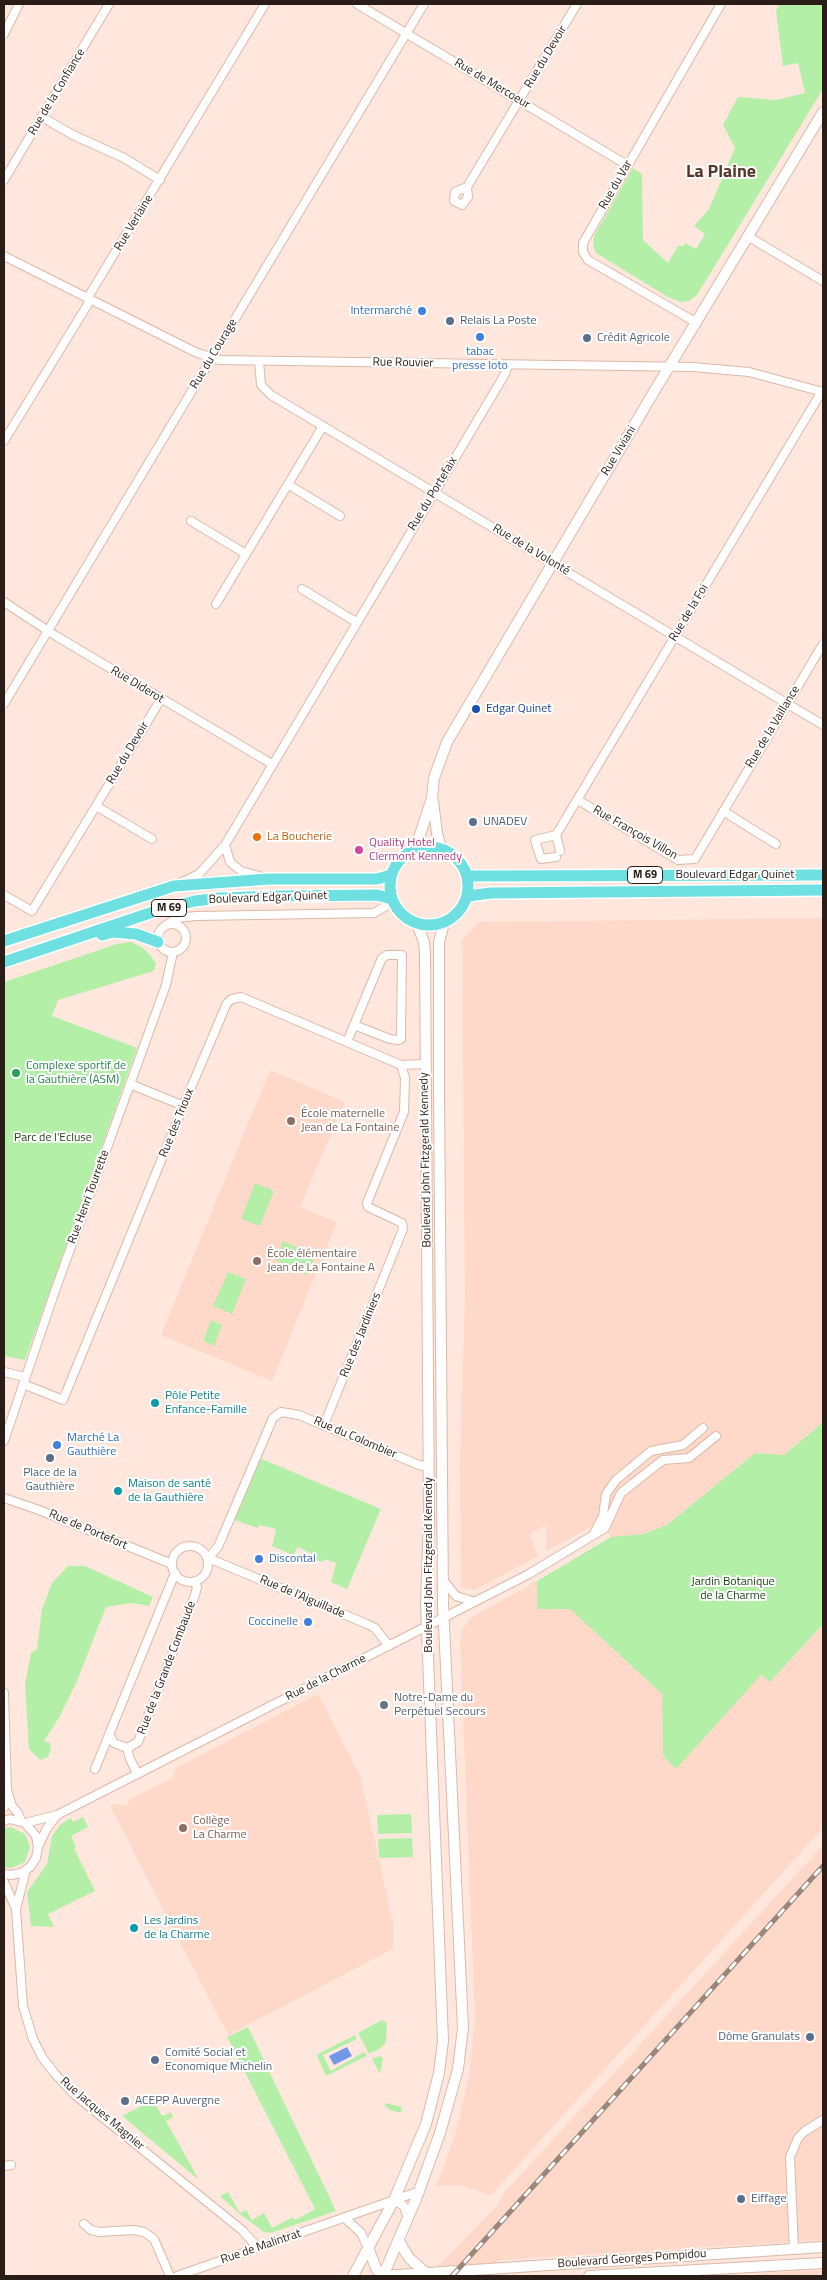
<!DOCTYPE html>
<meta charset="utf-8">
<style>
body{margin:0}
#map{position:relative;width:827px;height:2280px;overflow:hidden;background:#ffe7dd;font-family:"Titillium Web",sans-serif}
canvas{display:block}
.frame{position:absolute;inset:0;border:5px solid #2a1c16;pointer-events:none}
</style>
<div id="map">
<canvas width="827" height="2280"></canvas>
<div class="frame"></div>
</div>
<script>
const g = document.querySelector('canvas').getContext('2d');
g.lineJoin = 'round';
function fill(path, color) {
  g.fillStyle = color;
  g.fill(path, 'evenodd');
}
function shape(rows) {
  const path = new Path2D();
  for (const r of rows) {
    if (r.length === 3) {
      path.moveTo(r[0] + r[2], r[1]);
      path.arc(r[0], r[1], r[2], 0, 2 * Math.PI);
      continue;
    }
    path.moveTo(r[0], r[1]);
    for (let i = 2; i < r.length; i += 2) path.lineTo(r[i], r[i + 1]);
  }
  return path;
}
function stroke(path, color, width, dash) {
  g.strokeStyle = color;
  g.lineWidth = width;
  g.lineCap = dash ? 'butt' : 'round';
  g.setLineDash(dash || []);
  g.stroke(path);
}
function drawText(font, color, halo, rows, align = 'center') {
  g.font = font + ' "Titillium Web",sans-serif';
  g.lineWidth = 4;
  g.setLineDash([]);
  g.textBaseline = 'middle';
  g.strokeStyle = halo;
  g.fillStyle = color;
  for (const [text, x, y, turn = 0] of rows) {
    g.save();
    g.translate(x, y);
    g.rotate((+turn || 0) * Math.PI / 180);
    g.textAlign = isNaN(turn) ? turn : align;
    if (halo) g.strokeText(text, 0, 0);
    g.fillText(text, 0, 0);
    g.restore();
  }
}
const built = shape([
 [823,918,823,1422,784,1455,755,1453,667,1525,643,1534,611,1537,599,1522,547,1551,546,1525,529,1534,538,1556,475,1590,461,1587,460,1462,465,1297,462,940,479,922],
 [270,1070,345,1102,300,1207,337,1222,272,1381,161,1335],
 [537,1581,537,1609,570,1608,662,1694,663,1756,761,1674,770,1682,823,1624,823,1828,491,2195,459,2185,437,2186,457,2129,470,2070,475,2017,460,1639,463,1628,472,1617],
 [318,1694,360,1776,393,1923,393,1949,228,2035,110,1806,115,1804,128,1806,129,1800,173,1778,176,1768],
 [823,1845,823,2240,499,2260,484,2276,428,2276,496,2207,505,2192],
 [823,2270,823,2276,747,2276,763,2273]
]);
const green = shape([
 [780,4,823,4,823,89,697,295,689,301,681,302,668,297,596,253,593,244,594,236,633,168,642,174,643,240,668,263,678,246,684,246,685,243,696,249,705,234,694,226,709,209,735,148,723,125,738,97,776,100,805,93,798,63,783,66,776,11],
 [131,942,143,948,151,956,156,964,154,971,58,1000,52,1016,137,1048,25,1360,4,1356,4,982,117,944],
 [255,1183,274,1191,260,1226,241,1219],
 [283,1241,315,1256,307,1275,275,1260],
 [228,1272,246,1279,232,1314,213,1306],
 [211,1320,222,1325,214,1346,203,1341],
 [823,1422,823,1624,770,1682,761,1675,676,1769,663,1756,662,1694,570,1609,537,1609,537,1581,611,1537,643,1534,667,1525,755,1453,784,1455],
 [257,1457,381,1509,347,1589,331,1582,336,1563,324,1559,323,1562,311,1559,312,1554,298,1547,293,1555,272,1546,276,1529,259,1525,258,1528,231,1519],
 [68,1566,85,1566,153,1597,149,1606,132,1603,106,1607,77,1681,60,1716,44,1741,50,1743,51,1750,48,1757,40,1760,29,1749,25,1684,31,1653,37,1649,42,1609,52,1583],
 [411,1814,412,1833,378,1834,377,1815],
 [83,1817,88,1827,71,1836,76,1847,74,1848,95,1891,48,1914,54,1927,31,1926,27,1892,47,1864,52,1836,61,1824,71,1818,73,1822],
 [11,1827,25,1834,30,1847,25,1862,11,1868,4,1867,4,1828],
 [412,1838,413,1857,379,1858,378,1839],
 [382,2020,387,2023,386,2042,381,2048,369,2054,358,2033],
 [248,2027,336,2211,271,2233,264,2232,240,2214,220,2196,228,2192,240,2213,246,2210,252,2220,264,2213,272,2228,293,2217,295,2220,315,2209,227,2037],
 [355,2035,357,2039,323,2055,331,2071,364,2052,367,2056,326,2076,317,2056,318,2054],
 [379,2056,383,2058,380,2074,372,2059],
 [153,2100,162,2116,171,2112,173,2117,166,2121,199,2180,122,2116],
 [385,2103,402,2107,401,2113,390,2110,385,2106]
]);
const water = shape([
 [347,2047,352,2056,334,2065,329,2056]
]);
const street = shape([
 [357,4,627,165],
 [4,34,19,4],
 [42,117,73,135,124,158,160,180],
 [4,180,109,4],
 [467,187,468,197,462,205,454,201,455,192,467,187,577,4],
 [749,237,823,281],
 [4,256,195,352,219,360,693,367,749,372,823,392],
 [697,323,588,260,583,252,583,243,721,4],
 [259,361,261,385,271,395,823,725],
 [4,441,88,304,90,294,265,4],
 [289,485,340,516],
 [191,521,246,554],
 [302,589,356,622],
 [4,602,56,636,272,764],
 [216,604,323,426],
 [4,704,424,4],
 [578,800,678,860,695,859,823,644],
 [96,806,152,839],
 [723,811,776,844],
 [556,835,822,391],
 [225,845,230,862,241,871,263,877],
 [556,857,541,859,535,840,556,835,560,851],
 [180,883,199,874,225,845,505,374,508,365],
 [4,895,32,911,161,699],
 [172,938,14],
 [167,925,176,918,196,916,374,913,393,902],
 [347,1042,354,1025,382,958,387,955,402,955,401,1039,398,1040,390,1039,354,1025],
 [130,1084,184,1106],
 [4,1372,25,1377],
 [23,1384,63,1400,190,1090,227,1003,232,999,241,997,401,1065,425,1064],
 [324,1425,403,1229,402,1223,368,1207,367,1203,404,1112,405,1078,401,1065],
 [4,1441,55,1291,166,985,173,952],
 [4,1498,39,1510,172,1564],
 [594,1533,603,1516,606,1494,616,1480,651,1451,683,1445,703,1428],
 [190,1564,18],
 [443,1580,456,1596,475,1602],
 [389,1646,375,1628,367,1624,208,1558,218,1547,273,1418,281,1412,299,1415,419,1465,429,1467],
 [4,1693,7,1790,4,1807],
 [109,1734,114,1743,127,1748,138,1742,195,1595,197,1587,195,1582],
 [127,1748,130,1759,137,1773],
 [95,1769,175,1573],
 [7,1790,12,1806,18,1813,21,1821],
 [4,1821,10,1819,25,1823,36,1836,38,1847,36,1858,30,1867,21,1873,11,1875,4,1874],
 [25,1823,57,1815,529,1574,605,1528,621,1493,663,1460,689,1458,716,1436],
 [38,1847,47,1828,57,1815],
 [26,1870,16,1909,23,2006,33,2039,42,2057,55,2074,75,2095,243,2231,257,2247],
 [4,1882,16,1909],
 [4,2166,11,2165],
 [394,2200,404,2206,408,2220],
 [345,2218,361,2233,368,2248],
 [84,2224,91,2230,99,2232,133,2230,144,2232,154,2239,170,2276],
 [794,2249,790,2157,798,2138,805,2131,823,2120],
 [177,2276,420,2191]
]);
const secondary = shape([
 [433,801,437,833,441,849],
 [415,850,432,798,434,778,447,742,652,395,823,112],
 [399,2241,409,2258,425,2272],
 [368,2248,377,2270,384,2276],
 [353,2276,394,2200,426,2124,439,2073,443,2041,426,1604,429,1517,425,955,424,942,417,924],
 [382,2276,823,2247],
 [383,2276,416,2199,440,2133,458,2069,463,2028,443,1604,439,1091,439,942,444,923],
 [589,2276,823,2263]
]);
const primary = shape([
 [429,886,39],
 [468,876,823,875],
 [468,896,491,893,823,890],
 [102,935,113,932,136,934,158,942],
 [4,941,174,886,269,879,377,879,391,875],
 [4,962,153,912,195,901,219,898,280,896,377,895,392,899]
]);
const rail = shape([
 [452,2276,823,1866]
]);
const markers = [
 [422,311,5,"#3f7fe0"],
 [450,321,5,"#5c6f8a"],
 [480,337,5,"#3f7fe0"],
 [587,338,5,"#5c6f8a"],
 [476,709,5,"#1a4fb4"],
 [473,822,5,"#5c6f8a"],
 [257,837,5,"#e8710a"],
 [359,850,5,"#d1479c"],
 [16,1073,5,"#2e9e5b"],
 [291,1121,5,"#8d6e63"],
 [257,1261,5,"#8d6e63"],
 [155,1403,5,"#0f9aa8"],
 [57,1445,5,"#3f7fe0"],
 [50,1458,5,"#5c6f8a"],
 [118,1491,5,"#0f9aa8"],
 [259,1559,5,"#3f7fe0"],
 [308,1622,5,"#3f7fe0"],
 [384,1705,5,"#6b7280"],
 [183,1828,5,"#8d6e63"],
 [134,1928,5,"#0f9aa8"],
 [810,2037,5,"#5c6f8a"],
 [155,2060,5,"#5c6f8a"],
 [125,2101,5,"#5c6f8a"],
 [741,2199,5,"#5c6f8a"]
];
const shields = [
 [645,875,35],
 [169,908,35]
];
const shieldNames = [
 ["M 69",645,875],
 ["M 69",169,908]
];
const streetNames = [
 ["Rue du Devoir",546,57,-59],
 ["Rue de Mercoeur",492,84,31],
 ["Rue de la Confiance",57,92,-59],
 ["Rue du Var",616,185,-60],
 ["Rue Verlaine",134,223,-59],
 ["Rue du Courage",214,354,-59],
 ["Rue Rouvier",403,363,1],
 ["Rue Viviani",619,451,-59],
 ["Rue du Portefaix",433,494,-59],
 ["Rue de la Volonté",531,550,31],
 ["Rue de la Foi",689,613,-59],
 ["Rue Diderot",137,685,31],
 ["Rue de la Vaillance",773,727,-59],
 ["Rue du Devoir",128,753,-59],
 ["Rue François Villon",635,833,30],
 ["Boulevard Edgar Quinet",735,875],
 ["Boulevard Edgar Quinet",268,898,-2],
 ["Rue des Trioux",177,1123,-68],
 ["Boulevard John Fitzgerald Kennedy",426,1160,-91],
 ["Rue Henri Tourrette",89,1197,-70],
 ["Rue des Jardiniers",361,1335,-68],
 ["Rue du Colombier",355,1438,23],
 ["Rue de Portefort",88,1530,23],
 ["Boulevard John Fitzgerald Kennedy",429,1565,-90],
 ["Rue de l'Aiguillade",302,1597,23],
 ["Rue de la Grande Combaude",167,1668,-69],
 ["Rue de la Charme",326,1678,-27],
 ["Rue Jacques Magnier",102,2114,40],
 ["Rue de Malintrat",261,2247,-19],
 ["Boulevard Georges Pompidou",632,2259,-4]
];
const shopNames = [
 ["Intermarché",412,311],
 ["tabac",480,352,"center"],
 ["presse loto",480,366,"center"],
 ["Marché La",67,1438,"left"],
 ["Gauthière",67,1452,"left"],
 ["Discontal",269,1559,"left"],
 ["Coccinelle",298,1622]
];
const serviceNames = [
 ["Relais La Poste",460,321],
 ["Crédit Agricole",597,338],
 ["UNADEV",483,822],
 ["Place de la",50,1473,"center"],
 ["Gauthière",50,1487,"center"],
 ["Dôme Granulats",800,2037,"right"],
 ["Comité Social et",165,2053],
 ["Economique Michelin",165,2067],
 ["ACEPP Auvergne",135,2101],
 ["Eiffage",751,2199]
];
const transitNames = [
 ["Edgar Quinet",486,709]
];
const foodNames = [
 ["La Boucherie",267,837]
];
const hotelNames = [
 ["Quality Hotel",369,843],
 ["Clermont Kennedy",369,857]
];
const leisureNames = [
 ["Complexe sportif de",26,1066],
 ["la Gauthière (ASM)",26,1080]
];
const educationNames = [
 ["École maternelle",301,1114],
 ["Jean de La Fontaine",301,1128],
 ["École élémentaire",267,1254],
 ["Jean de La Fontaine A",267,1268],
 ["Collège",193,1821],
 ["La Charme",193,1835]
];
const parkNames = [
 ["Parc de l'Ecluse",53,1138],
 ["Jardin Botanique",733,1582],
 ["de la Charme",733,1596]
];
const cultureNames = [
 ["Pôle Petite",165,1396],
 ["Enfance-Famille",165,1410],
 ["Maison de santé",128,1484],
 ["de la Gauthière",128,1498],
 ["Les Jardins",144,1921],
 ["de la Charme",144,1935]
];
const worshipNames = [
 ["Notre-Dame du",394,1698],
 ["Perpétuel Secours",394,1712]
];
const districtNames = [
 ["La Plaine",721,173]
];
fill(built, '#fed9c9');
fill(green, '#b4efa8');
fill(water, '#7298ea');
stroke(street, '#ddb8a8', 10);
stroke(secondary, '#ddb8a8', 12);
stroke(primary, '#fff', 14);
stroke(street, '#fff', 8);
stroke(secondary, '#fff', 10);
stroke(primary, '#6ee0e2', 11);
stroke(rail, '#99867d', 5);
stroke(rail, '#fff', 3, [9]);
for (const [x, y, r, color] of markers) {
  const dot = new Path2D();
  dot.arc(x, y, r, 0, 2 * Math.PI);
  g.fillStyle = color;
  g.fill(dot);
  stroke(dot, '#fff', 2);
}
for (const [x, y, w] of shields) {
  const box = new Path2D();
  box.roundRect(x - w / 2, y - 8.5, w, 17, 4);
  g.fillStyle = '#fff';
  g.fill(box);
  stroke(box, '#2a1c16', 1);
}
drawText('bold 11px', '#2a1c16', null, shieldNames);
drawText('12px', '#2a1c16', '#fff', streetNames);
drawText('12px', '#366cbe', '#fff', shopNames, 'right');
drawText('12px', '#4e5e75', '#fff', serviceNames, 'left');
drawText('12px', '#164399', '#fff', transitNames, 'left');
drawText('12px', '#c56008', '#fff', foodNames, 'left');
drawText('12px', '#b23c85', '#fff', hotelNames, 'left');
drawText('12px', '#27864d', '#fff', leisureNames, 'left');
drawText('12px', '#785e54', '#fff', educationNames, 'left');
drawText('12px', '#1b4711', '#fff', parkNames);
drawText('12px', '#0d838f', '#fff', cultureNames, 'left');
drawText('12px', '#5b616d', '#fff', worshipNames, 'left');
drawText('bold 18px', '#56382a', '#fff', districtNames);
</script>
